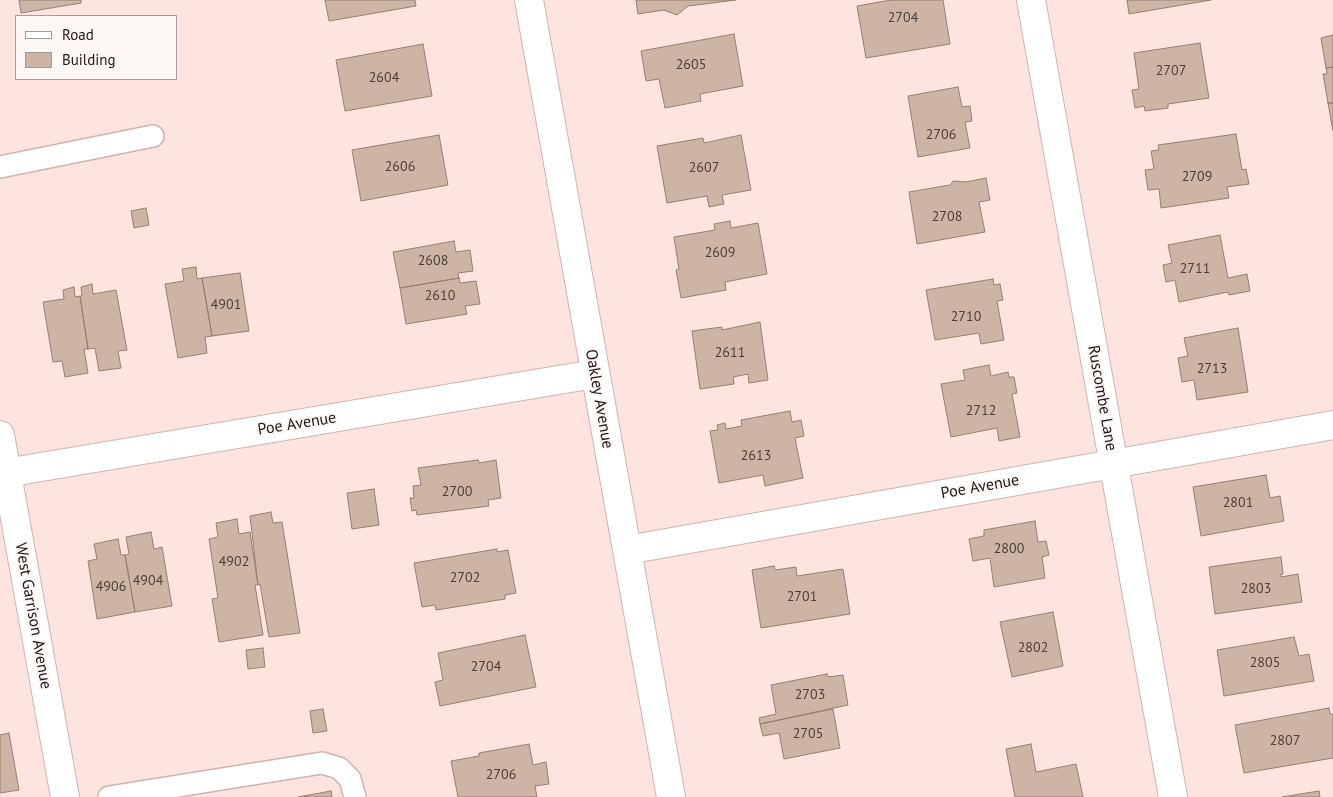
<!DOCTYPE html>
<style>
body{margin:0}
#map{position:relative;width:1333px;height:797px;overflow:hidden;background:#fde4df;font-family:"PT Sans",sans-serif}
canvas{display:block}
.legend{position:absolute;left:15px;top:15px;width:162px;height:65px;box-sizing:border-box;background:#fcf6f5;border:1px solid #a49c9b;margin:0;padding:6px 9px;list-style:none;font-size:15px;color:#211614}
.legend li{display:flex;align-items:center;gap:10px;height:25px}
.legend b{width:25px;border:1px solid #a49c9b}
</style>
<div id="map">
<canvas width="1333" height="797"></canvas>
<ul class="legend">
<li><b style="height:6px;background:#fff"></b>Road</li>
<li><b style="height:14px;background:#cdb4a5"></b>Building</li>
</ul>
</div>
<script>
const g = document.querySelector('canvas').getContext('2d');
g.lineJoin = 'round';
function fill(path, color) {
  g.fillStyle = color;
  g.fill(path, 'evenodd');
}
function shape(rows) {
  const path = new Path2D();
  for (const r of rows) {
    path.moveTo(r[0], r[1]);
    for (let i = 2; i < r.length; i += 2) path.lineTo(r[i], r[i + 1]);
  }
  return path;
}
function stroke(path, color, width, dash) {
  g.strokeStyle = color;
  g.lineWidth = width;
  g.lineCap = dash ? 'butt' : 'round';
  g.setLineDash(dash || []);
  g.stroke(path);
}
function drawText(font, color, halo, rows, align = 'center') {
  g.font = font + ' "PT Sans",sans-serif';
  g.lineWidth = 4;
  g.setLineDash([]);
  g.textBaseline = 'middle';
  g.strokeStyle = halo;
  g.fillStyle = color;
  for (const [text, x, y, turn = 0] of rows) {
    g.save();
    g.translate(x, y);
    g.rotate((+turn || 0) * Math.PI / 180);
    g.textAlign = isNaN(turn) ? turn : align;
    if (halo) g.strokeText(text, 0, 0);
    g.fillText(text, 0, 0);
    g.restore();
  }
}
const building = shape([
 [19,0,81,0,81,3,21,13,19,0],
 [325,0,415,0,416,6,329,21,325,0],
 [636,0,736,0,688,6,677,15,664,10,638,14,636,0],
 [891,0,943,0,950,44,866,58,857,6,891,0],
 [1127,0,1211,0,1129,14,1127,0],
 [734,34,743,86,700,94,701,101,665,108,659,79,646,81,641,51,734,34],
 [1333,35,1333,67,1326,68,1321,38,1333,35],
 [1200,43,1209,98,1168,104,1168,108,1145,111,1144,106,1135,108,1132,90,1139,89,1134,53,1200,43],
 [423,44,432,96,345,111,336,60,423,44],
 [1333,67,1333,103,1328,103,1323,74,1327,74,1326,68,1333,67],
 [958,87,962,107,970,106,972,121,965,122,970,148,918,157,908,96,958,87],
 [1328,103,1333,103,1333,131,1328,103],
 [1236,134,1242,170,1246,169,1249,184,1227,187,1229,198,1161,208,1159,189,1148,190,1145,170,1154,169,1151,151,1159,150,1158,145,1236,134],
 [439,135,448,185,361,201,352,150,439,135],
 [741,135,751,190,722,195,724,204,709,207,707,196,667,203,657,146,703,138,704,143,741,135],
 [986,178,990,200,979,202,985,232,917,244,909,192,950,185,953,181,966,182,986,178],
 [146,208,149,225,134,228,131,211,146,208],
 [730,221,731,228,758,223,767,274,725,282,726,290,681,298,676,270,679,269,674,237,715,230,714,224,730,221],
 [1220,235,1228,278,1247,274,1250,291,1229,295,1228,292,1179,302,1175,280,1166,282,1163,265,1172,263,1168,245,1220,235],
 [454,241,456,252,470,250,473,271,458,273,459,278,400,288,393,252,454,241],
 [196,267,197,279,202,278,212,336,205,337,207,353,178,358,165,284,184,281,182,269,196,267],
 [240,273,249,331,212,336,202,278,240,273],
 [459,278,460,283,476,281,480,304,465,306,467,314,406,324,400,288,459,278],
 [993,279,994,285,1000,284,1003,300,997,301,1004,340,981,344,979,333,935,340,926,290,993,279],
 [92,284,93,294,116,290,127,350,118,351,121,368,99,371,95,348,88,349,80,296,82,296,81,287,92,284],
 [74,287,75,297,80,296,88,349,84,349,88,373,65,377,62,361,53,362,43,302,64,299,63,290,74,287],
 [760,322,768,380,749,383,748,374,733,377,734,384,700,389,692,331,722,327,722,330,760,322],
 [1238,328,1248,392,1197,400,1194,380,1182,382,1178,358,1188,356,1184,338,1238,328],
 [989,365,991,376,1008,372,1009,377,1014,377,1017,393,1012,394,1020,437,999,441,997,428,951,437,941,384,965,380,963,370,989,365],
 [790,411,792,422,801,420,804,436,795,438,803,478,765,486,763,475,719,483,710,431,718,430,717,425,725,423,726,429,742,426,741,420,790,411],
 [478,460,479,463,496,460,501,498,488,500,489,506,417,515,416,510,412,511,410,498,414,498,413,486,421,485,418,468,478,460],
 [1266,475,1270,498,1280,496,1284,521,1201,536,1193,487,1266,475],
 [374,489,379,525,352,529,347,493,374,489],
 [271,512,273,523,282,522,300,633,269,637,260,584,258,585,250,516,271,512],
 [237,519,239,534,250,532,258,585,255,585,263,635,219,642,212,599,218,598,209,539,218,537,216,523,237,519],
 [1035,521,1038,542,1046,541,1049,555,1042,557,1045,578,994,587,990,558,973,561,969,539,984,536,984,530,1035,521],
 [151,532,154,549,162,547,172,606,135,612,125,555,129,554,126,537,151,532],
 [118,539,121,555,125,555,135,612,97,619,88,561,97,559,94,544,118,539],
 [497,549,497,552,508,550,516,593,505,595,505,599,436,610,435,605,422,607,414,563,497,549],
 [1281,557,1283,574,1281,574,1281,577,1298,574,1302,602,1215,614,1209,567,1281,557],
 [774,566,775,570,796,567,797,576,843,569,850,614,761,628,752,570,774,566],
 [1053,612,1063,666,1012,677,1000,622,1053,612],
 [525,635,536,687,440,706,435,682,443,680,438,653,525,635],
 [1294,637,1299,656,1309,654,1314,681,1224,696,1217,650,1294,637],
 [263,648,265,667,248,669,246,650,263,648],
 [827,674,828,677,843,675,848,705,760,724,759,718,776,714,771,685,827,674],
 [1329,708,1330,714,1333,714,1333,758,1244,773,1235,725,1329,708],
 [323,709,327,731,313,733,310,711,323,709],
 [833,709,840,748,784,759,779,733,763,736,760,724,833,709],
 [9,733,19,790,0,793,0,735,9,733],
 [529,744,533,765,546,762,549,784,535,786,537,797,458,797,451,761,479,756,479,753,529,744],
 [1031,744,1036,772,1076,764,1083,797,1015,797,1006,749,1031,744],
 [331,791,332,797,298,797,331,791],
 [1319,791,1320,797,1282,797,1319,791]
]);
const lane = shape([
 [0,167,153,136],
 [109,797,322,763,339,768,350,779,355,797]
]);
const street = shape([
 [529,0,671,797],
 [1031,0,1173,797],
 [0,435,65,797],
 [0,474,594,374],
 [627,550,1333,425]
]);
const numberNames = [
 ["2704",903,18],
 ["2605",691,65],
 ["2707",1171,71],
 ["2604",384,78],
 ["2706",941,135],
 ["2606",400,167],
 ["2607",704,168],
 ["2709",1197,177],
 ["2708",947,217],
 ["2609",720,253],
 ["2608",433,261],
 ["2711",1195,269],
 ["2610",440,296],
 ["4901",226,305],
 ["2710",966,317],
 ["2611",730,353],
 ["2713",1212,369],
 ["2712",981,411],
 ["2613",756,456],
 ["2700",457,492],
 ["2801",1238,503],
 ["2800",1009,549],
 ["4902",234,562],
 ["2702",465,578],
 ["4904",148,581],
 ["4906",111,587],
 ["2803",1256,589],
 ["2701",802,597],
 ["2802",1033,648],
 ["2805",1265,663],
 ["2704",486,667],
 ["2703",810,695],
 ["2705",808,734],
 ["2807",1285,741],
 ["2706",501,775]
];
const streetNames = [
 ["Ruscombe Lane",1102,398,80],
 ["Oakley Avenue",599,399,80],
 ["Poe Avenue",297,424,-9],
 ["Poe Avenue",980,487,-10],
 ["West Garrison Avenue",33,616,80]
];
fill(building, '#cdb4a5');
stroke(building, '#967e70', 1);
stroke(lane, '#d1b3ad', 24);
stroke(street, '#d1b3ad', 30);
stroke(lane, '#fff', 21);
stroke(street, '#fff', 28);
drawText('14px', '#4c3e38', null, numberNames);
drawText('16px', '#211614', '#fcf6f5', streetNames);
</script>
